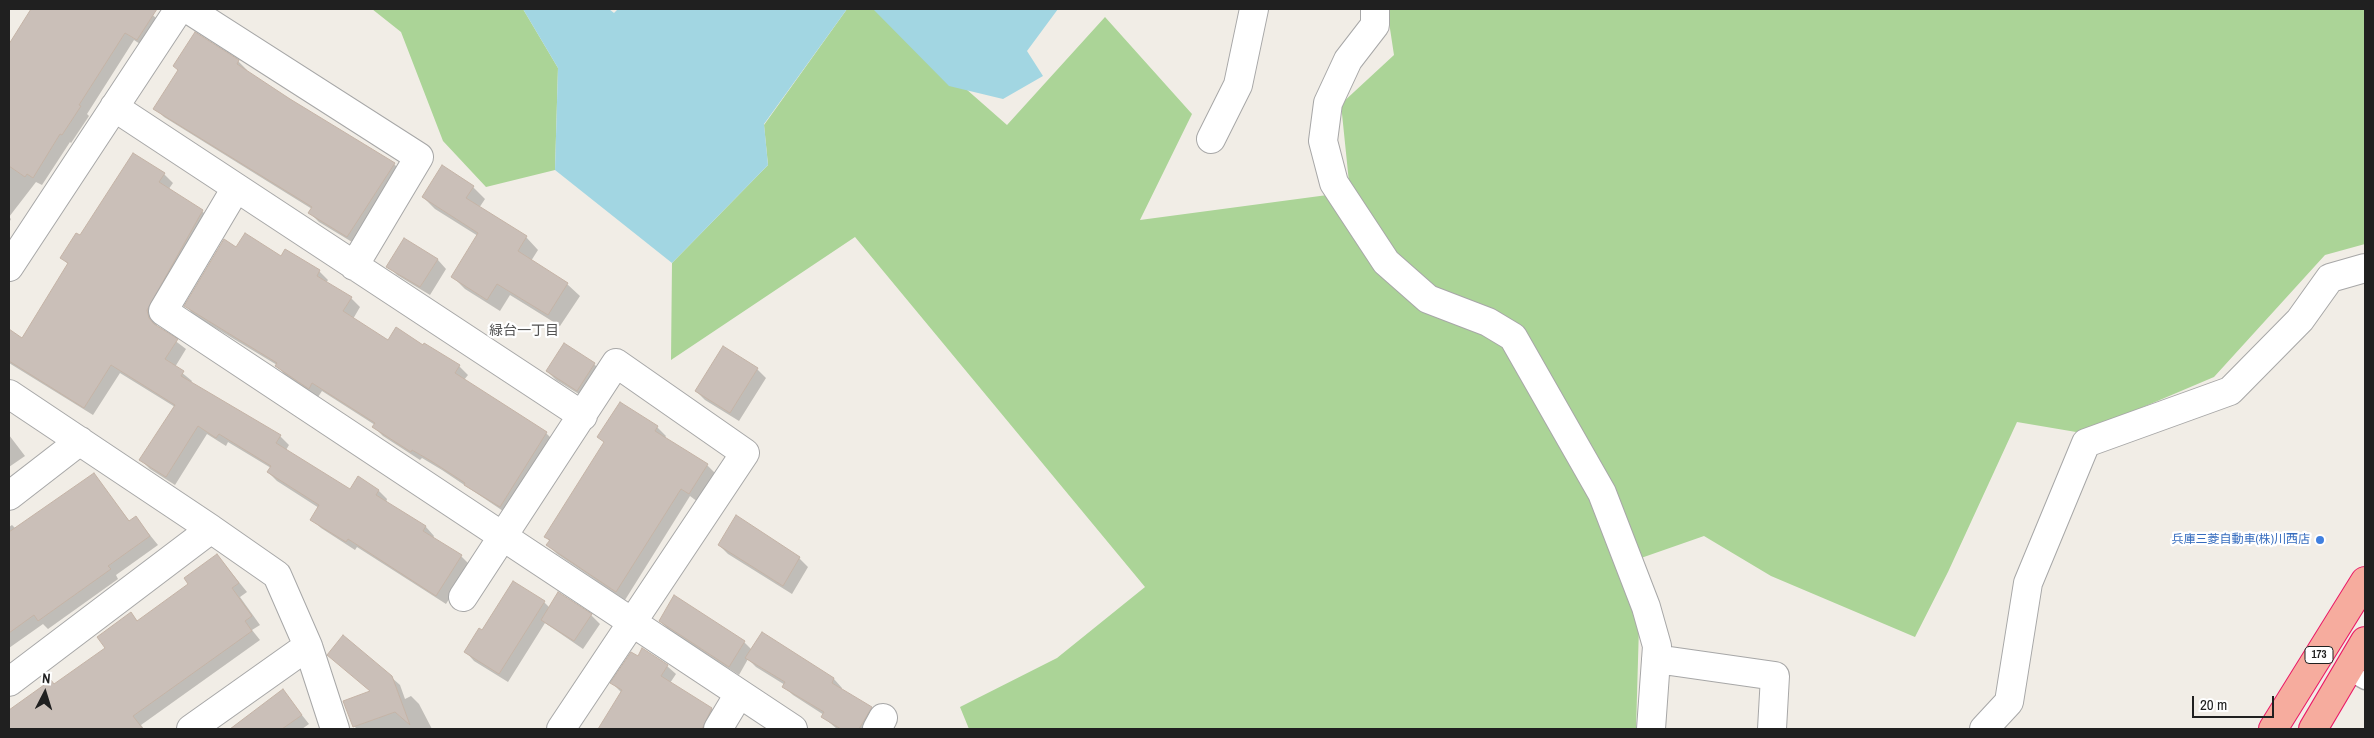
<!DOCTYPE html>
<meta charset="utf-8">
<style>
body{margin:0}
#map{position:relative;width:2374px;height:738px;overflow:hidden;background:#f1ede6;font-family:"Archivo Narrow",sans-serif}
canvas{display:block}
.frame{position:absolute;inset:0;border:10px solid #202020;pointer-events:none}
.north{position:absolute;left:20px;top:668px;width:50px;height:50px;-webkit-text-stroke:4px #fff;paint-order:stroke;rotate:5deg;font-size:14px;font-weight:700;line-height:20px;text-align:center;color:#202020}
.north::after{content:'';display:block;margin:auto;width:18px;height:22px;background:#202020;clip-path:polygon(50% 0,100% 100%,50% 72%,0 100%)}
.scale{position:absolute;left:2192px;top:696px;width:82px;height:22px;box-sizing:border-box;border:2px solid #202020;border-top:0;padding-left:6px;font-size:15px;line-height:18px;white-space:nowrap;color:#202020;-webkit-text-stroke:4px #fff;paint-order:stroke}
</style>
<div id="map">
<canvas width="2374" height="738"></canvas>
<div class="frame"></div>
<div class="north">N</div>
<div class="scale">20 m</div>
</div>
<script>
const g = document.querySelector('canvas').getContext('2d');
g.lineJoin = 'round';
function fill(path, color) {
  g.fillStyle = color;
  g.fill(path, 'evenodd');
}
function shape(rows) {
  const path = new Path2D();
  for (const r of rows) {
    path.moveTo(r[0], r[1]);
    for (let i = 2; i < r.length; i += 2) path.lineTo(r[i], r[i + 1]);
  }
  return path;
}
function stroke(path, color, width, dash) {
  g.strokeStyle = color;
  g.lineWidth = width;
  g.lineCap = dash ? 'butt' : 'round';
  g.setLineDash(dash || []);
  g.stroke(path);
}
function drawText(font, color, halo, rows, align = 'center') {
  g.font = font + ' "Archivo Narrow","Noto Sans JP",sans-serif';
  g.lineWidth = 4.5;
  g.setLineDash([]);
  g.textBaseline = 'middle';
  g.strokeStyle = halo;
  g.fillStyle = color;
  for (const [text, x, y, turn = 0] of rows) {
    g.save();
    g.translate(x, y);
    g.rotate((+turn || 0) * Math.PI / 180);
    g.textAlign = isNaN(turn) ? turn : align;
    if (halo) g.strokeText(text, 0, 0);
    g.fillText(text, 0, 0);
    g.restore();
  }
}
const forest = shape([
 [372,9,523,9,558,68,555,170,486,187,443,141,401,32],
 [847,9,875,9,1007,125,1105,17,1192,114,1140,220,1350,192,1341,104,1394,55,1387,9,2365,9,2365,244,2325,255,2214,377,2082,433,2017,422,1948,572,1915,637,1771,576,1704,536,1641,558,1636,729,969,729,960,707,1057,658,1145,587,855,237,671,360,672,263,768,165,764,125]
]);
const water = shape([
 [523,9,609,9,614,13,618,9,847,9,764,124,768,165,672,263,555,170,558,68],
 [873,9,1058,9,1027,51,1043,76,1003,99,949,86]
]);
const shadow = shape([
 [33,9,41,14,44,9,151,9,149,12,162,23,146,48,134,40,87,114,89,116,71,143,70,142,42,185,36,182,9,217,11,219,9,223,9,55,20,38,16,35],
 [238,61,247,70,246,72,394,164,403,173,357,245,319,222,310,213,312,209,164,117,155,108],
 [164,174,173,183,168,190,202,211,211,220,156,320,157,327,186,349,175,367,192,381,191,383,280,436,289,445,286,450,350,490,358,478,379,491,387,499,386,503,426,527,434,536,433,538,461,556,470,565,446,604,357,547,355,550,321,528,312,520,319,508,277,481,268,472,271,468,228,442,226,446,207,434,175,485,150,469,141,460,175,407,120,373,93,415,9,363,9,331,22,339,68,264,62,258,80,237],
 [473,187,485,199,479,208,526,237,538,250,531,261,567,284,580,296,560,326,510,295,500,311,465,289,453,277,478,236,435,209,423,197],
 [404,240,438,260,446,269,430,295,397,275,388,266],
 [236,249,281,258,286,250,319,271,328,280,326,283,351,298,360,307,353,319,388,341,423,347,459,366,468,375,464,380,546,433,555,442,509,515,442,470,422,458,420,460,383,436,374,427,375,425,322,391,318,397,285,375,277,365,194,315,186,306],
 [564,345,594,364,603,373,587,399,556,380,547,371],
 [723,348,757,369,766,378,739,421,705,400,696,391],
 [620,404,657,427,666,436,664,439,707,465,716,474,698,502,690,496,625,600,557,554,548,545,550,542,546,537,605,443,599,437],
 [9,435,25,456,9,467],
 [94,475,130,522,136,518,158,545,116,575,118,579,48,629,43,624,9,648,9,527,12,525,16,529],
 [775,544,799,558,808,567,792,594,728,554,719,545],
 [217,555,247,592,240,597,260,625,252,630,260,640,141,725,144,729,9,729,9,712,51,682,54,685,107,648,131,614,138,622,190,584],
 [675,597,744,642,752,650,762,633,834,679,842,688,841,690,871,708,880,717,873,729,837,729,823,717,824,715,793,695,784,687,785,685,756,667,748,659,739,675,669,630,660,621],
 [544,602,550,608,591,615,600,624,583,649,545,623,508,682,474,661,466,652,483,631],
 [638,657,667,666,676,674,670,683,712,709,720,718,715,729,600,729,622,693,612,683],
 [391,677,400,685,405,699,411,696,419,704,432,729,357,729,354,726,371,692],
 [283,691,309,724,302,729,230,729]
]);
const building = shape([
 [31,9,157,9,137,40,125,33,79,105,81,106,62,135,60,134,33,178,27,174,25,177,9,166,9,44,31,9],
 [195,32,239,60,237,64,290,99,395,163,347,237,308,213,312,207,153,109,178,70,173,66,195,32],
 [133,153,165,173,159,182,203,210,147,310,149,318,154,324,178,339,165,359,184,371,181,376,281,435,276,443,350,489,358,476,379,490,376,495,426,526,423,531,462,555,436,596,348,539,346,542,310,520,319,505,267,472,271,466,219,434,216,438,198,426,166,477,139,460,175,405,111,365,84,408,9,361,9,329,22,338,68,263,60,258,76,233,80,235,133,153],
 [442,165,474,186,466,198,527,236,518,251,568,283,548,315,497,284,487,300,451,277,478,233,422,197,442,165],
 [245,233,281,256,285,249,320,270,317,276,352,297,343,311,388,340,396,327,423,345,424,343,460,365,455,373,547,432,500,507,464,485,465,483,431,461,412,450,411,452,372,427,375,423,312,383,309,389,275,366,277,363,184,306,224,239,236,247,245,233],
 [404,238,438,259,420,287,386,267,404,238],
 [564,343,595,363,577,391,546,371,564,343],
 [723,346,758,368,730,413,695,391,723,346],
 [620,402,658,426,655,431,708,464,689,494,681,489,616,592,546,545,550,540,544,537,604,442,597,437,620,402],
 [94,473,129,521,136,516,150,536,108,566,111,569,38,621,34,615,9,633,9,532,94,473],
 [736,515,800,557,783,586,718,545,736,515],
 [217,554,239,583,232,588,252,616,245,621,252,631,133,716,143,729,9,729,9,710,51,680,54,684,105,648,97,637,131,612,137,621,188,584,184,578,217,554],
 [513,581,545,601,499,674,464,652,479,628,482,630,513,581],
 [558,592,592,614,574,641,541,620,558,592],
 [674,595,745,641,729,667,659,621,674,595],
 [762,632,834,678,832,683,872,707,859,729,841,729,821,717,824,712,782,687,785,682,745,658,762,632],
 [343,635,392,676,410,725,395,712,353,727,343,701,370,691,327,655,343,635],
 [642,648,668,665,661,676,712,708,702,729,598,729,622,690,610,683,631,652,638,656,642,648],
 [283,689,302,715,282,729,230,729,283,689]
]);
const service = shape([
 [2347,671,2365,681]
]);
const minor = shape([
 [188,9,419,157,354,266],
 [1375,9,1375,25,1348,60,1328,103,1323,141,1334,183,1386,262,1428,299,1488,322,1513,337,1602,493,1646,607,1657,646,1651,729],
 [114,107,583,416],
 [1211,139,1238,85,1254,9],
 [236,188,163,311,793,729],
 [9,267,179,9],
 [9,394,211,529,9,682],
 [9,496,80,441],
 [463,597,616,363,745,453,561,729],
 [308,646,335,729],
 [1656,659,1775,676,1772,729],
 [191,729,308,646,277,575,211,529],
 [718,729,739,694],
 [877,729,883,718],
 [1984,729,2009,702,2028,583,2086,443,2230,391,2300,320,2330,278,2365,268]
]);
const trunk = shape([
 [2273,729,2365,581],
 [2313,729,2365,641]
]);
const markers = [
 [2320,540,5,"#3f7fe0"]
];
const shields = [
 [2319,655,28]
];
const shieldNames = [
 ["173",2319,655]
];
const shopNames = [
 ["兵庫三菱自動車(株)川西店",2310,540]
];
const neighbourhoodNames = [
 ["緑台一丁目",524,331]
];
fill(forest, '#abd497');
fill(water, '#a2d6e2');
fill(shadow, '#0003');
fill(building, '#cabfb8');
stroke(building, '#c4b3a6', 1);
stroke(service, '#a7a7a7', 19);
stroke(minor, '#a7a7a7', 30);
stroke(trunk, '#ea1866', 30);
stroke(service, '#fff', 16);
stroke(minor, '#fff', 28);
stroke(trunk, '#f6ac9e', 28);
for (const [x, y, r, color] of markers) {
  const dot = new Path2D();
  dot.arc(x, y, r, 0, 2 * Math.PI);
  g.fillStyle = color;
  g.fill(dot);
  stroke(dot, '#fff', 2);
}
for (const [x, y, w] of shields) {
  const box = new Path2D();
  box.roundRect(x - w / 2, y - 8.5, w, 17, 4);
  g.fillStyle = '#fff';
  g.fill(box);
  stroke(box, '#202020', 1);
}
drawText('bold 11px', '#202020', null, shieldNames);
drawText('12px', '#366cbe', '#fff', shopNames, 'right');
drawText('14px', '#535353', '#fff', neighbourhoodNames);
</script>
